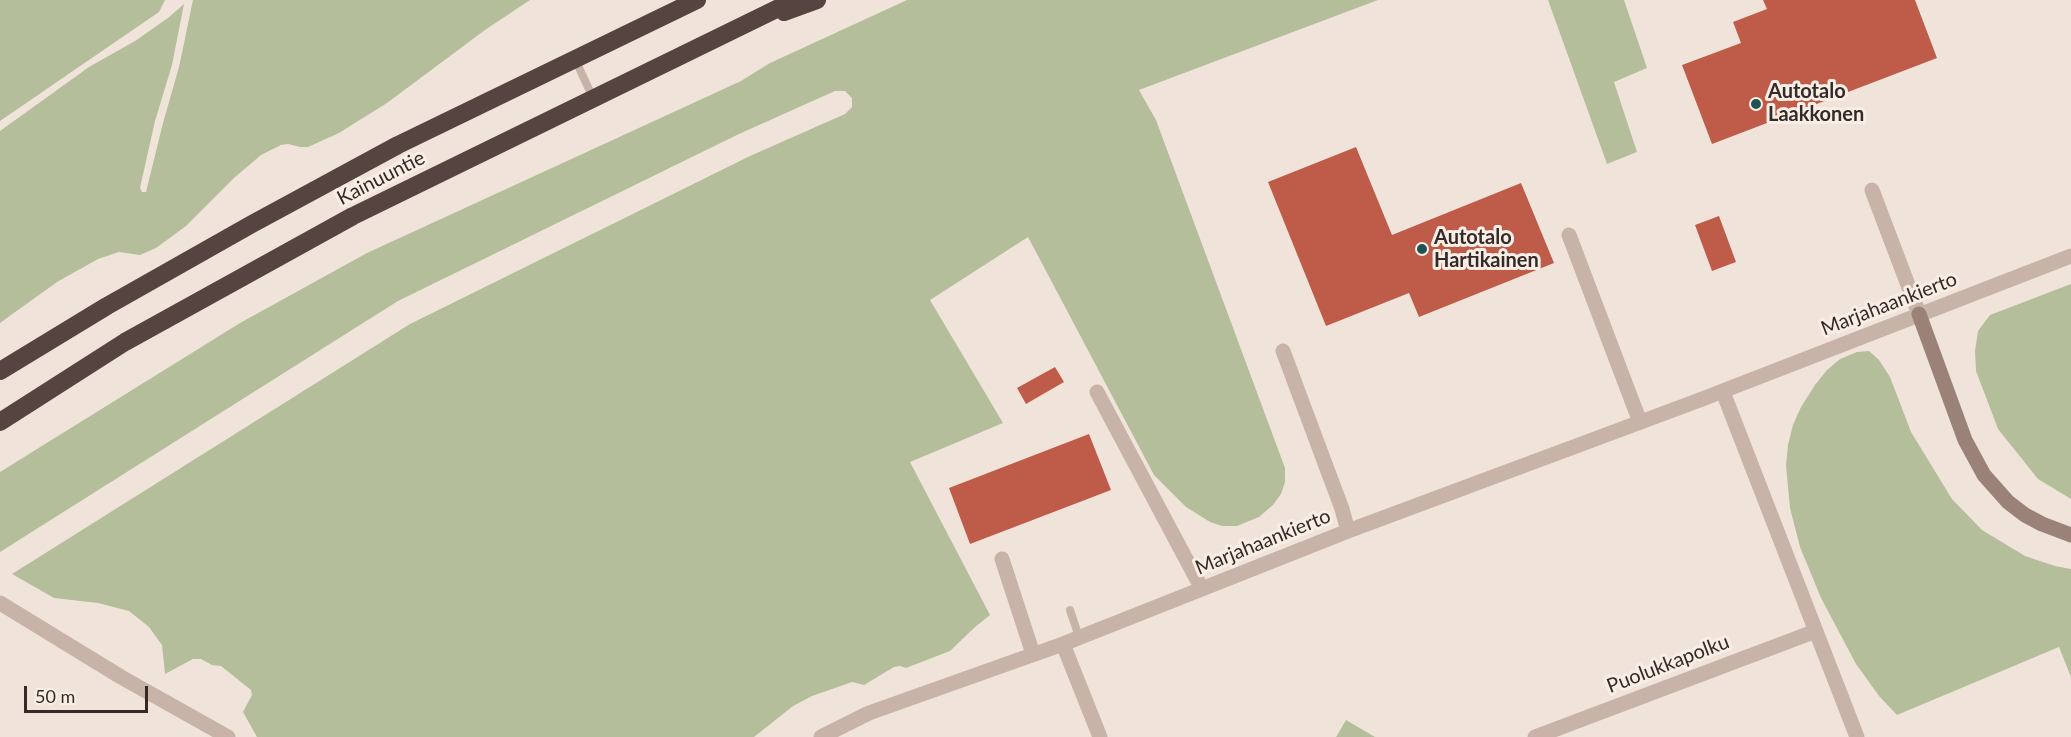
<!DOCTYPE html>
<style>
body{margin:0}
#map{position:relative;width:2071px;height:737px;overflow:hidden;background:#f0e4da;font-family:Lato,sans-serif}
canvas{display:block}
.scale{position:absolute;left:24px;top:686px;width:124px;height:27px;box-sizing:border-box;border:3px solid #342a27;border-top:0;padding-left:8px;font-size:18px;line-height:21px;white-space:nowrap;color:#342a27;-webkit-text-stroke:4px #f8eee6;paint-order:stroke}
</style>
<div id="map">
<canvas width="2071" height="737"></canvas>
<div class="scale">50 m</div>
</div>
<script>
const g = document.querySelector('canvas').getContext('2d');
g.lineJoin = 'round';
function fill(path, color) {
  g.fillStyle = color;
  g.fill(path, 'evenodd');
}
function shape(rows) {
  const path = new Path2D();
  for (const r of rows) {
    path.moveTo(r[0], r[1]);
    for (let i = 2; i < r.length; i += 2) path.lineTo(r[i], r[i + 1]);
  }
  return path;
}
function stroke(path, color, width, dash) {
  g.strokeStyle = color;
  g.lineWidth = width;
  g.lineCap = dash ? 'butt' : 'round';
  g.setLineDash(dash || []);
  g.stroke(path);
}
function drawText(font, color, halo, rows, align = 'center') {
  g.font = font + ' Lato,sans-serif';
  g.lineWidth = 6;
  g.setLineDash([]);
  g.textBaseline = 'middle';
  g.strokeStyle = halo;
  g.fillStyle = color;
  for (const [text, x, y, turn = 0] of rows) {
    g.save();
    g.translate(x, y);
    g.rotate((+turn || 0) * Math.PI / 180);
    g.textAlign = isNaN(turn) ? turn : align;
    if (halo) g.strokeText(text, 0, 0);
    g.fillText(text, 0, 0);
    g.restore();
  }
}
const green = shape([
 [0,0,165,0,159,12,0,121],
 [193,0,530,0,485,30,387,103,339,133,308,147,300,147,288,144,281,145,261,155,234,178,186,226,156,248,140,255,119,252,98,259,57,282,0,323,0,131,89,67,135,41,168,18,184,4,172,65,155,121,140,188,142,192,146,192,163,123,179,67],
 [907,0,1378,0,1139,90,1156,120,1285,468,1285,482,1281,494,1273,505,1259,517,1237,526,1222,526,1210,522,1186,507,1154,475,1028,237,930,300,1003,423,910,462,990,615,974,628,950,651,906,668,900,666,894,667,864,685,852,682,812,696,793,706,754,737,257,737,243,712,252,695,251,690,221,666,212,665,201,659,193,659,165,674,162,645,149,627,129,611,98,603,54,598,12,574,410,324,750,156,845,114,852,107,852,98,845,91,835,91,739,134,398,301,0,552,0,472,240,323,367,253,741,81,770,63],
 [1548,0,1624,0,1647,68,1614,82,1637,152,1607,164],
 [2071,284,2071,499,2038,479,1998,429,1976,371,1975,351,1978,331,1990,315],
 [1869,351,1879,360,1890,377,1911,432,1952,499,1982,530,2025,556,2055,566,2071,569,2071,677,2059,647,1897,715,1879,696,1856,664,1821,598,1800,547,1790,508,1786,466,1788,445,1793,425,1801,407,1815,385,1827,370,1840,359,1857,352],
 [1346,720,1375,737,1336,737]
]);
const building = shape([
 [1763,0,1915,0,1937,58,1712,144,1682,65,1741,43,1733,22,1767,9],
 [1356,147,1392,235,1521,183,1554,263,1419,317,1409,293,1326,326,1268,182],
 [1719,216,1736,262,1712,271,1695,225],
 [1055,367,1064,382,1026,404,1017,388],
 [1089,434,1111,490,970,544,949,488]
]);
const lane = shape([
 [575,59,593,98],
 [1070,610,1079,637]
]);
const street = shape([
 [1872,190,1919,314],
 [1569,235,1640,422],
 [1283,351,1342,509,1348,531],
 [1097,392,1202,589],
 [1723,392,1857,737],
 [1002,559,1033,654],
 [0,603,121,677,228,737],
 [1063,644,1100,737],
 [821,737,869,713,1063,644,1348,531,1697,401,2071,256],
 [1535,737,1816,631]
]);
const secondary = shape([
 [1919,314,1965,440,1984,475,2008,502,2025,515,2042,524,2071,535]
]);
const highway = shape([
 [784,12,817,0],
 [0,371,107,306,252,224,398,145,697,0],
 [0,422,125,342,353,216,795,0]
]);
const markers = [
 [1756,104,6,"#1f5352"],
 [1422,249,6,"#1f5352"]
];
const poiNames = [
 ["Autotalo",1768,92],
 ["Laakkonen",1768,115],
 ["Autotalo",1434,238],
 ["Hartikainen",1434,261]
];
const streetNames = [
 ["Kainuuntie",381,178,-27],
 ["Marjahaankierto",1889,304,-21],
 ["Marjahaankierto",1263,542,-22],
 ["Puolukkapolku",1668,664,-21]
];
fill(green, '#b5be9b');
fill(building, '#bf5c49');
stroke(lane, '#c7b3a7', 8);
stroke(street, '#c7b3a7', 15);
stroke(secondary, '#9b8279', 15);
stroke(highway, '#55443f', 18);
for (const [x, y, r, color] of markers) {
  const dot = new Path2D();
  dot.arc(x, y, r, 0, 2 * Math.PI);
  g.fillStyle = color;
  g.fill(dot);
  stroke(dot, '#f8eee6', 2);
}
drawText('bold 20px', '#342a27', '#f8eee6', poiNames, 'left');
drawText('20px', '#342a27', '#f8eee6', streetNames);
</script>
